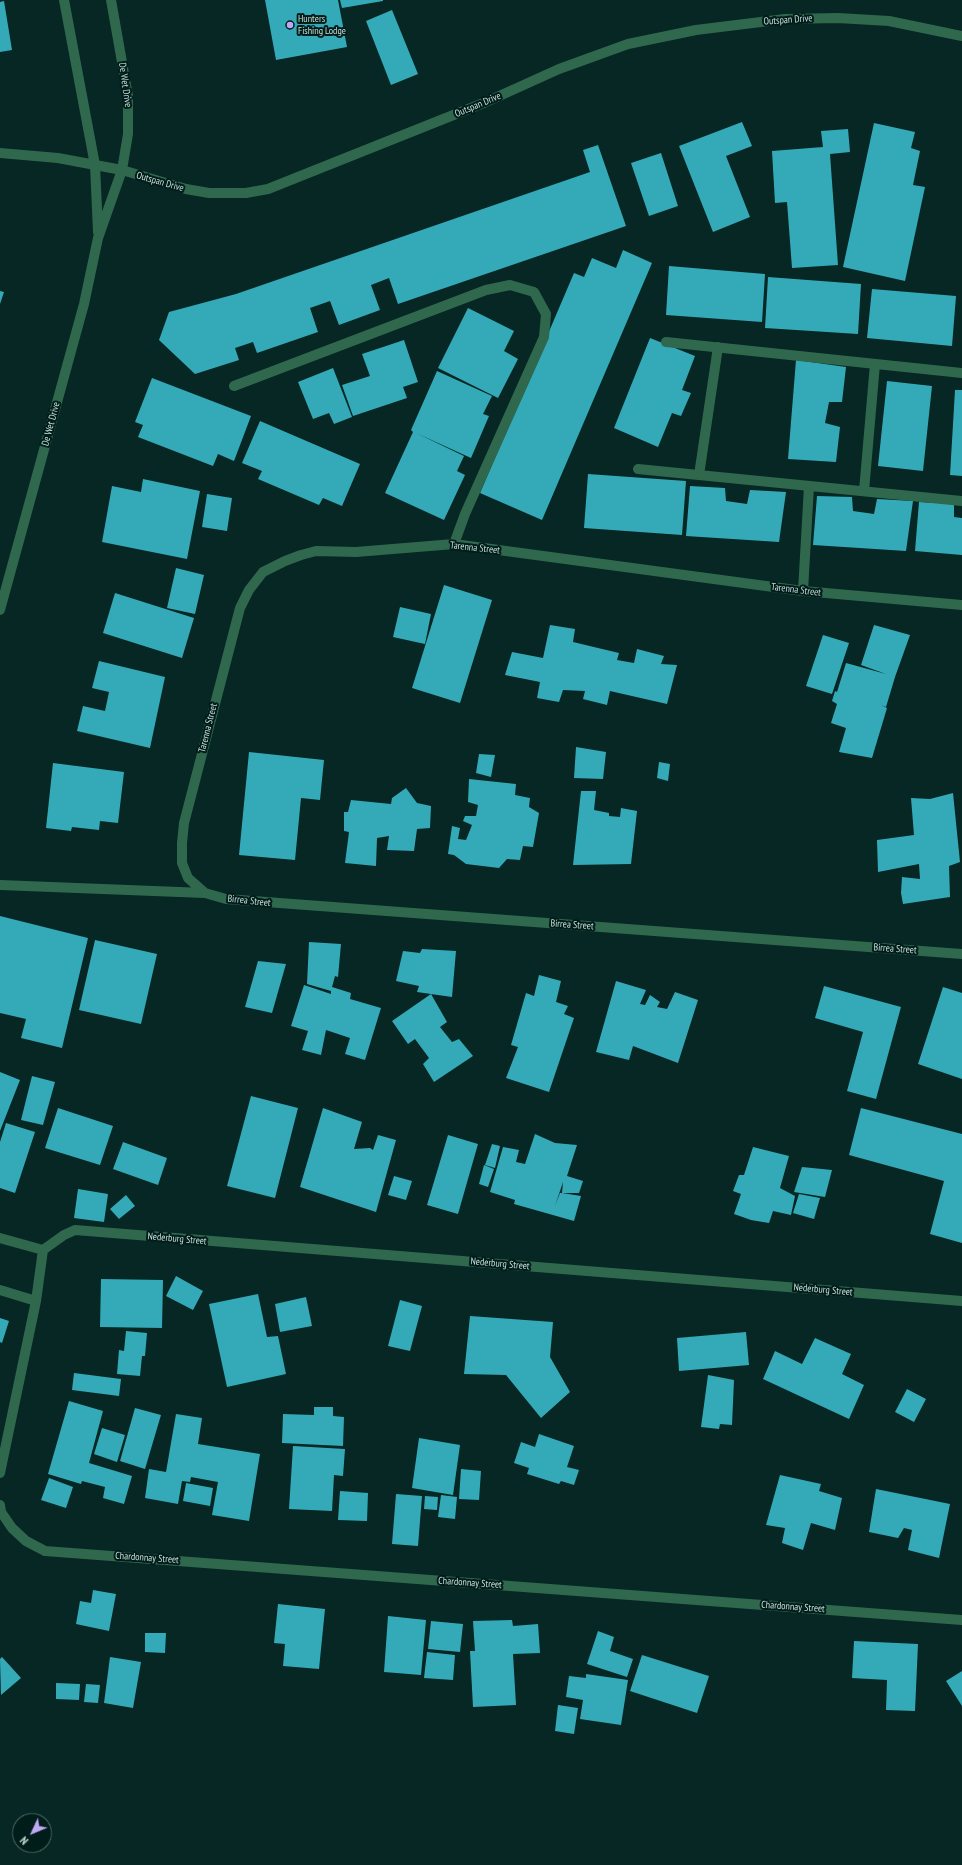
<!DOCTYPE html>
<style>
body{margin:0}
#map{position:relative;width:962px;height:1865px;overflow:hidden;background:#062723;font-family:"PT Sans Narrow",sans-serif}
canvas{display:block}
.north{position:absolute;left:12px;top:1813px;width:40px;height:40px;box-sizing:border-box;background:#001d1a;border:1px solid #506a67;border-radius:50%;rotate:226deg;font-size:11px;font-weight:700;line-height:16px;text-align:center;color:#c8deda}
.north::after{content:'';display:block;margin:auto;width:14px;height:18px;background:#c0a8f4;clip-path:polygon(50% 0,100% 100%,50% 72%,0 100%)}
</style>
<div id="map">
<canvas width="962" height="1865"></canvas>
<div class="north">N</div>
</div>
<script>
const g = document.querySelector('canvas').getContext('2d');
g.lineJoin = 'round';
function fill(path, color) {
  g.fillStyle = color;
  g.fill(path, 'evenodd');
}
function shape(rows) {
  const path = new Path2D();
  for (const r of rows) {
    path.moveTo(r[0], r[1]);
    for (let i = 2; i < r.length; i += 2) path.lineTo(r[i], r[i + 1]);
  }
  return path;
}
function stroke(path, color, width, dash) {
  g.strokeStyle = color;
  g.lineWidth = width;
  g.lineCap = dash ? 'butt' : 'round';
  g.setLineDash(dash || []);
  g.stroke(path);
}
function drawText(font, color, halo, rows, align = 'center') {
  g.font = font + ' "PT Sans Narrow",sans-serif';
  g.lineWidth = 4;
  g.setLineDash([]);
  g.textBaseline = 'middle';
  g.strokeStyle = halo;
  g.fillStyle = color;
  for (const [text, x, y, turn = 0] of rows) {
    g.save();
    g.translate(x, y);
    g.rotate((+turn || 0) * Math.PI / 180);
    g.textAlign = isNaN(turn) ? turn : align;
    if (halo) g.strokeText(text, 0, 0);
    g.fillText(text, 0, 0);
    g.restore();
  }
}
const building = shape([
 [265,0,338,0,347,47,276,60],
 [340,0,383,0,383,1,342,8],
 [4,1,12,50,0,52,0,2],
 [392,10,418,74,391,85,366,21],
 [742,122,752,146,726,156,750,217,713,232,679,146],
 [874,123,915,132,911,148,920,151,913,185,925,187,905,281,843,267],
 [848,129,850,152,830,154,838,265,792,268,787,202,775,203,772,151,823,147,821,131],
 [598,145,626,226,398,304,389,278,371,285,380,310,339,325,330,301,310,308,318,332,257,353,253,342,235,348,239,360,195,374,159,340,169,312,236,294,590,172,583,150],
 [661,153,678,206,649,216,631,163],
 [623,250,652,263,542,520,480,493,574,273,584,277,592,258,616,268],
 [669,266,765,274,762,322,666,315],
 [768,277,861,284,858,334,765,328],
 [872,289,956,296,952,346,867,338],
 [0,291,4,292,0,304],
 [468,308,514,331,504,351,518,359,498,398,438,368],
 [650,338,695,356,682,390,691,393,681,416,672,413,658,447,614,428],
 [404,340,418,382,403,387,407,398,353,416,342,385,370,376,362,354],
 [796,360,846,367,842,402,829,402,825,423,840,427,836,462,788,459],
 [333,368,352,417,334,424,329,413,313,419,298,382],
 [437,371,492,396,483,414,489,416,471,458,416,433,464,456,457,471,465,475,444,520,385,493,413,432,411,430],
 [152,378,251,416,234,461,218,454,213,466,138,437,143,425,135,422],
 [887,381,932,386,923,471,878,466],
 [955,390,962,390,962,476,950,475],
 [260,421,360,464,342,506,323,498,319,505,258,479,262,471,242,463],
 [588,474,686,481,682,535,584,528],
 [143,479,200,491,187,559,102,542,112,486,141,492],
 [690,486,725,488,726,501,747,504,750,490,786,492,779,542,686,536],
 [207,494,232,498,227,531,202,527],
 [817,496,852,497,853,511,874,514,877,499,913,501,906,551,813,545],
 [919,502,954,504,954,517,962,518,962,555,915,551],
 [176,568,204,575,195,614,167,608],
 [444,585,492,600,460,703,412,688],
 [115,593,194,618,182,658,103,633],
 [400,607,431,614,425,644,393,637],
 [550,625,575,629,573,642,619,653,617,660,634,663,637,649,664,656,661,664,677,665,667,704,610,691,607,705,583,699,585,691,563,690,559,702,537,698,540,682,505,675,512,652,543,658],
 [874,625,910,635,895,677,886,707,881,705,887,708,872,758,839,752,846,728,831,723,837,704,832,701,835,691,837,692,846,663,886,674,861,665],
 [823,635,849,643,832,694,806,686],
 [99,661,165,677,150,748,77,731,83,706,105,711,109,692,92,688],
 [576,747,606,752,603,779,574,778],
 [249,752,324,760,320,800,301,798,295,860,239,855],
 [479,754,495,755,491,777,476,773],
 [659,762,670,764,668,781,657,778],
 [53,763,124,772,118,823,100,821,99,830,72,827,71,831,46,828],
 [469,779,516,784,515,795,530,798,529,807,539,813,533,847,523,846,520,860,507,859,499,868,466,864,454,855,448,854,452,826,460,828,458,839,466,840,472,825,463,821,465,816,476,816,478,805,468,802],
 [406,788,417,803,431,806,430,828,417,829,414,851,387,850,389,836,377,838,376,866,345,863,349,832,344,831,344,812,348,812,351,800,391,804,392,798],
 [581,791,596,791,594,810,609,813,609,816,620,817,621,808,637,811,631,864,573,865],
 [953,793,960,862,949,866,950,897,903,904,901,893,902,877,920,879,919,864,878,872,877,840,914,835,911,798,930,799],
 [0,916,88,938,62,1048,21,1038,26,1019,0,1013],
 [95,940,157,954,141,1024,79,1010],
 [309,942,341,944,338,977,335,976,332,987,351,993,350,999,381,1008,365,1060,345,1054,350,1038,326,1030,321,1055,302,1050,308,1031,291,1026,304,985,331,994,331,991,307,984],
 [422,949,456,951,452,997,417,992,419,986,396,981,403,951,420,953],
 [258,961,286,964,272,1013,245,1007],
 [539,975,561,981,556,1002,568,1006,564,1014,574,1018,549,1092,506,1078,518,1047,511,1045,526,993,534,996],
 [616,981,646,990,640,1004,645,1005,650,995,660,1002,657,1007,667,1009,675,992,698,1000,678,1063,633,1046,629,1060,596,1052],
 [824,986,901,1007,876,1099,847,1091,863,1032,815,1018],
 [943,987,962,993,962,1079,918,1064],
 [431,994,447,1022,440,1027,452,1042,459,1039,473,1056,434,1082,423,1064,429,1058,415,1039,408,1044,392,1021],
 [0,1072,20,1080,0,1131],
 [32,1076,55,1082,43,1125,21,1120],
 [251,1096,298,1108,275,1198,227,1186],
 [58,1108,113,1126,100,1165,45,1148],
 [323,1108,362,1122,354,1149,370,1148,373,1150,378,1135,396,1140,376,1212,300,1187],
 [861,1108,962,1134,962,1243,930,1234,944,1181,849,1155],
 [6,1123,35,1132,15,1193,0,1188,0,1142],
 [535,1134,555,1143,577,1145,567,1176,583,1181,579,1193,562,1193,581,1196,574,1221,514,1204,515,1200,490,1192,503,1147,519,1150,516,1162,525,1164],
 [563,1182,562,1193,560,1193,555,1206],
 [448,1135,478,1144,458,1214,427,1205],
 [123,1142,167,1158,158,1185,113,1169],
 [492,1144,500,1146,495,1168,485,1165],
 [753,1147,789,1156,780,1188,795,1196,791,1215,773,1211,769,1223,751,1220,734,1214,741,1194,733,1191,739,1175,744,1175],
 [484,1165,494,1169,488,1187,479,1184],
 [802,1167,832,1170,825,1197,794,1192],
 [394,1176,412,1181,406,1200,388,1195],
 [78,1189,108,1194,104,1222,74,1218],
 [799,1194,820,1198,814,1219,793,1213],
 [126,1195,135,1206,119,1219,110,1209],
 [176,1276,203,1291,193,1310,166,1296],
 [101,1279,163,1280,162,1328,100,1327],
 [258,1294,267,1337,278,1336,286,1374,227,1387,209,1304],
 [306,1297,312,1326,280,1332,275,1304],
 [400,1300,422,1306,410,1351,388,1346],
 [470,1316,553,1322,550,1357,570,1392,541,1418,506,1375,464,1374],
 [0,1318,9,1321,2,1343,0,1342],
 [126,1331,147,1333,145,1356,142,1356,140,1376,117,1374,119,1350,124,1351],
 [746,1332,749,1365,679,1371,677,1338],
 [815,1338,851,1354,842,1374,864,1385,849,1419,763,1379,775,1351,802,1364],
 [74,1373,121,1379,119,1396,72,1390],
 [708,1375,734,1380,732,1425,720,1424,719,1429,701,1427],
 [907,1389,926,1399,914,1422,895,1412],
 [69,1401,103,1411,89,1463,132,1476,124,1504,103,1498,105,1487,82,1481,81,1484,48,1474],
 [314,1407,333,1407,333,1416,344,1417,343,1446,282,1443,283,1414,314,1415],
 [135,1408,161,1415,145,1469,120,1461],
 [176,1414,202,1418,198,1444,260,1454,249,1521,212,1515,218,1482,191,1477,190,1482,182,1481,178,1504,145,1498,149,1469,166,1472],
 [102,1428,125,1435,117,1462,94,1454],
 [539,1434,574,1446,567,1467,579,1470,574,1485,561,1481,559,1484,527,1474,529,1468,514,1463,521,1442,535,1447],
 [419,1438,460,1445,453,1495,412,1488],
 [293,1446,345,1449,343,1476,334,1475,332,1511,289,1509],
 [461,1469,481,1471,479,1500,459,1499],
 [780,1475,821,1484,819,1491,842,1498,835,1530,811,1523,803,1550,782,1543,785,1528,766,1525],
 [49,1478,73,1487,66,1508,41,1500],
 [186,1483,213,1488,210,1506,183,1501],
 [876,1489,950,1504,939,1558,908,1550,912,1530,904,1528,898,1538,869,1532],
 [340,1491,368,1493,367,1521,338,1520],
 [396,1494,422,1496,418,1546,392,1544],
 [441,1495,457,1497,455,1519,438,1517],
 [425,1496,438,1497,437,1510,424,1509],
 [93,1590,116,1594,109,1631,76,1624,80,1601,91,1603],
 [278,1604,325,1609,319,1669,283,1666,285,1644,274,1643],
 [388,1616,426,1620,421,1675,384,1672],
 [512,1620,513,1626,538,1624,540,1653,513,1654,516,1705,473,1707,470,1651,475,1651,473,1621],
 [431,1621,463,1624,460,1652,428,1649],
 [598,1631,614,1637,610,1651,633,1659,627,1677,587,1664],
 [145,1633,166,1633,165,1653,145,1652],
 [854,1641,918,1644,915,1711,886,1710,887,1680,852,1678],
 [427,1652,455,1655,453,1680,424,1678],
 [642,1655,709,1676,697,1713,630,1691],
 [2,1657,21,1678,1,1695,0,1659],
 [110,1657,141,1662,133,1708,104,1703],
 [962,1671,962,1706,946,1681],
 [586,1674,628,1680,621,1725,580,1719,583,1700,566,1697,569,1676,586,1678],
 [56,1683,80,1684,79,1700,56,1699],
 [86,1684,100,1685,98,1703,84,1702],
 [558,1705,578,1708,574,1734,555,1731]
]);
const minor = shape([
 [95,165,98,232],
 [666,342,962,373],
 [234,386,486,290,510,285,534,292,546,314,544,337,465,514,454,544],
 [638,469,962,501],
 [699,475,718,347],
 [864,491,875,364],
 [803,591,809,486],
 [962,605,803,591,454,544,356,552,316,551,301,555,285,561,263,572,249,590,240,608,184,823,182,843,182,863,188,878,205,893,226,899,962,954],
 [0,610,84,304,98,238,122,170],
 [0,885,205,893],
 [0,1238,43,1250],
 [0,1290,36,1301],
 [0,1473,36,1301,43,1250,64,1235,75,1230,962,1301],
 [0,1505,1,1512,12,1528,26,1541,45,1551,962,1620]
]);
const tertiary = shape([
 [64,0,95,165],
 [111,0,128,96,128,134,122,170],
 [0,153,58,158,122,170,186,189,209,193,246,193,268,189,486,102,559,69,628,44,696,30,785,19,838,18,889,21,962,36]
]);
const markers = [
 [290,25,4,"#c0a8f4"]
];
const poiNames = [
 ["Hunters",298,19],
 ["Fishing Lodge",298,31]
];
const streetNames = [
 ["Outspan Drive",788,20,-4],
 ["De Wet Drive",125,85,82],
 ["Outspan Drive",478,105,-23],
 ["Outspan Drive",160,182,16],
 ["De Wet Drive",51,424,-75],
 ["Tarenna Street",475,548,6],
 ["Tarenna Street",796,590,7],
 ["Tarenna Street",208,728,-76],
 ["Birrea Street",249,901,6],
 ["Birrea Street",572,925,4],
 ["Birrea Street",895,949,4],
 ["Nederburg Street",177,1239,5],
 ["Nederburg Street",500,1264,5],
 ["Nederburg Street",823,1290,5],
 ["Chardonnay Street",147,1558,4],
 ["Chardonnay Street",470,1583,4],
 ["Chardonnay Street",793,1607,4]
];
fill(building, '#34aab9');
stroke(minor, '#30684e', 10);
stroke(tertiary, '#30684e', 10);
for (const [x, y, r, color] of markers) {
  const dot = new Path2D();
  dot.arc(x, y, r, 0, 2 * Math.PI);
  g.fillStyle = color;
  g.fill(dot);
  stroke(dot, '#001d1a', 1.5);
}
drawText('10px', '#c8deda', '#001d1a', poiNames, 'left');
drawText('10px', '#c8deda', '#001d1a', streetNames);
</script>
